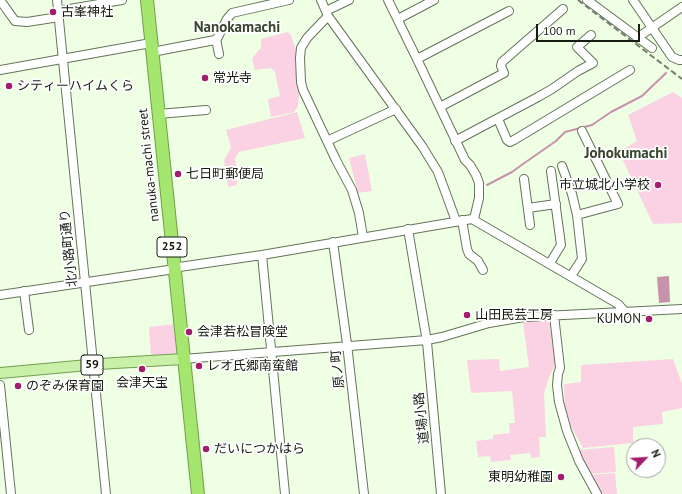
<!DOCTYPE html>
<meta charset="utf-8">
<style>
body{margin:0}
#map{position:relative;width:682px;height:494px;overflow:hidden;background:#eeffe3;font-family:"PT Sans",sans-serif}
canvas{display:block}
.north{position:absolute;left:626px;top:438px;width:40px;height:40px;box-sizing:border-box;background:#fff;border:1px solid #a2a4a0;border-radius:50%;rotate:65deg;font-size:11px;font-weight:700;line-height:16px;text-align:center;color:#161c12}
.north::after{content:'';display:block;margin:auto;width:14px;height:18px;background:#a21d6b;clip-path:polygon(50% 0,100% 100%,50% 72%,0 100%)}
.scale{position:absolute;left:536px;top:24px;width:104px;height:18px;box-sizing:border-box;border:2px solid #161c12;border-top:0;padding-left:5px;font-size:12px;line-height:14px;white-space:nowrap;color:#161c12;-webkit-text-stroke:3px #fff;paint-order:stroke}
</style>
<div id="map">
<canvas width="682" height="494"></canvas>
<div class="north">N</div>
<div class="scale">100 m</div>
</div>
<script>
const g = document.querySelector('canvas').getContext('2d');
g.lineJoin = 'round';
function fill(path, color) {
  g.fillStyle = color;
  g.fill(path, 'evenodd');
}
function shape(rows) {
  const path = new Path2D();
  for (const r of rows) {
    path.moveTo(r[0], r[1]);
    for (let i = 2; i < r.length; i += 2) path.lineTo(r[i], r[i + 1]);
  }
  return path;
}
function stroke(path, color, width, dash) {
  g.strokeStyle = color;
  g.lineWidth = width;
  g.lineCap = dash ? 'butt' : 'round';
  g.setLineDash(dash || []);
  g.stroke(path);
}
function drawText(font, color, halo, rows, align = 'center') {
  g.font = font + ' "PT Sans","Noto Sans JP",sans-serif';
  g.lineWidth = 3.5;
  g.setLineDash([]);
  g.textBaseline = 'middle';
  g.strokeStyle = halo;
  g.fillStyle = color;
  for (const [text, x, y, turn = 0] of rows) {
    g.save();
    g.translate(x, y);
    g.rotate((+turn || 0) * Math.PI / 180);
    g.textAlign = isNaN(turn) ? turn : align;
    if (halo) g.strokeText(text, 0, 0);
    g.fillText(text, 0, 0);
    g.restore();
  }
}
const green = shape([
 [288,32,291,35,297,53,299,94,298,106,294,112,271,117,268,99,280,96,275,72,271,68,255,70,252,58,261,48,261,39],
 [673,92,682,98,682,223,653,224,619,152,637,141,628,115],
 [297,112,305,138,239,152,235,158,238,176,236,177,237,185,228,187,224,160,231,148,226,130],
 [365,154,372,191,358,193,349,158],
 [549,319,555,365,550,375,544,393,546,437,539,437,540,457,531,458,530,453,510,455,511,460,491,462,490,456,478,457,476,441,493,439,493,435,510,433,509,423,515,423,512,391,471,393,467,360,499,359,500,371,529,367,523,322],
 [175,324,177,354,151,356,149,327],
 [673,359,682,384,682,408,662,412,663,424,633,427,633,443,583,448,571,426,565,407,564,384,581,382,581,365],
 [614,447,616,472,587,474,579,450],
 [615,473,617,494,598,494,587,475]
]);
const water = shape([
 [669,276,670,302,659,303,657,277]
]);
const stream = shape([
 [487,185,512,172,523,164,556,141,565,132,592,125,611,112,642,96,666,73]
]);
const minor = shape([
 [0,0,15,21,27,22,59,17],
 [57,0,106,494],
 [321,0,328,16,422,146,438,172,456,221],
 [388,0,417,59,465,160,470,165,476,175,479,183,479,198,474,219],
 [587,0,652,48],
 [633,0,672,57,679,60,682,60],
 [58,11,122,0],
 [326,11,349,0],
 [328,16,307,38,301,48,300,58,301,82,303,90,336,160,352,190,359,213,363,237],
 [398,19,434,0],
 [637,38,682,7],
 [216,39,219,54],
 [152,52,215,40,217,39,227,19,232,13,289,0],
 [417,59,509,11],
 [0,70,151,43],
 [440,107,504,73,501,66,502,62,563,9],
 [158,114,206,110],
 [498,119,507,140,510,142,514,140,630,70],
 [327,141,396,109],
 [455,141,538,97,552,89,578,71,593,63,577,47,591,35],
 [562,166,572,194,577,215,582,259,571,276],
 [524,179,530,225],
 [528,208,556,204],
 [577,215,618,204,582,131],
 [462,220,467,249,469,254,478,261,483,270],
 [408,229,427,342,441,494],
 [333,242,347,344,364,494],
 [262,255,285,494],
 [550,263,561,245,551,171],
 [24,291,29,330],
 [0,295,168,270,179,267,262,255,472,219,618,304,626,313],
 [554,315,559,359,560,368,558,374,557,385,559,402,567,431,579,461,597,494],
 [183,359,427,340,442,337,489,323,524,317,682,309],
 [0,385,11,494]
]);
const major = shape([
 [0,373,99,364,183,359]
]);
const highway = shape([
 [147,0,198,494]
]);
const rail = shape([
 [578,0,682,79]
]);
const markers = [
 [53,12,4,"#a21d6b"],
 [205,78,4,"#a21d6b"],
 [9,86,4,"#a21d6b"],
 [178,174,4,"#a21d6b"],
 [658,185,4,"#a21d6b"],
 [467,315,4,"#a21d6b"],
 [649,319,4,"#a21d6b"],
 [189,332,4,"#a21d6b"],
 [199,366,4,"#a21d6b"],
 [142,369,4,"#a21d6b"],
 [18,386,4,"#a21d6b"],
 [206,449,4,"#a21d6b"],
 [561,477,4,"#a21d6b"]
];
const shields = [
 [172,247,30],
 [92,365,22]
];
const shieldNames = [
 ["252",172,247],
 ["59",92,365]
];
const poiNames = [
 ["古峯神社",61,12],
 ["常光寺",213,78],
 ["シティーハイムくら",17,86],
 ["七日町郵便局",186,174],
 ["市立城北小学校",650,185,"right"],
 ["山田民芸工房",475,315],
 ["KUMON",641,319,"right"],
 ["会津若松冒険堂",197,332],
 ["レオ氏郷南蛮館",207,366],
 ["会津天宝",142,383,"center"],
 ["のぞみ保育園",26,386],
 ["だいにつかはら",214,449],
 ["東明幼稚園",553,477,"right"]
];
const streetNames = [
 ["nanuka-machi street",149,165,-96],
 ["北小路町通り",69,248,-96],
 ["原ノ町",338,369,-96],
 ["道場小路",422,418,-96]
];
const quarterNames = [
 ["Nanokamachi",237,28],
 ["Johokumachi",626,154]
];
fill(green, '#fbd2e3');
fill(water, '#c893aa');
stroke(stream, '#c893aa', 2);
stroke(minor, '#64735a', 10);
stroke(major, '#729f4e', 12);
stroke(highway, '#729f4e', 14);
stroke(minor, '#fff', 8);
stroke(major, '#c8f0a8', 10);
stroke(highway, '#a4e66e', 12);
stroke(rail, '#737e6c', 2, [6, 3]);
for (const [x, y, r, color] of markers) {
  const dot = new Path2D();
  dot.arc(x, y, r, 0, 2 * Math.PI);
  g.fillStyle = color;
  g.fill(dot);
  stroke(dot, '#fff', 1.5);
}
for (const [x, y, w] of shields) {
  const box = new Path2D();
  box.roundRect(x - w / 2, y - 10, w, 20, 3);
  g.fillStyle = '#fff';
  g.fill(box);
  stroke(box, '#161c12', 1);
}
drawText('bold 12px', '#161c12', null, shieldNames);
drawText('13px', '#161c12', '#fff', poiNames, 'left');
drawText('13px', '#161c12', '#fff', streetNames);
drawText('bold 15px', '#39462f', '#fff', quarterNames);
</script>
